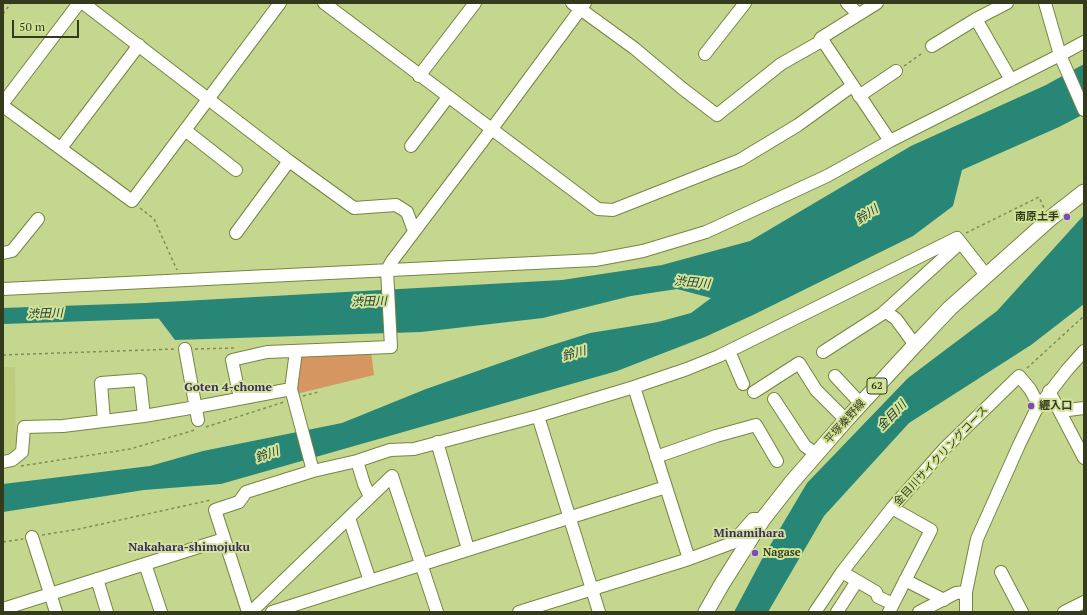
<!DOCTYPE html>
<meta charset="utf-8">
<style>
body{margin:0}
#map{position:relative;width:1087px;height:615px;overflow:hidden;background:#c5d68e;font-family:"PT Serif",serif}
canvas{display:block}
.frame{position:absolute;inset:0;border:4px solid #343b1d;pointer-events:none}
.scale{position:absolute;left:12px;top:20px;width:67px;height:18px;box-sizing:border-box;border:2px solid #343b1d;border-top:0;padding-left:5px;font-size:12px;line-height:14px;white-space:nowrap;color:#343b1d;-webkit-text-stroke:3px #d2e49a;paint-order:stroke}
</style>
<div id="map">
<canvas width="1087" height="615"></canvas>
<div class="frame"></div>
<div class="scale">50 m</div>
</div>
<script>
const g = document.querySelector('canvas').getContext('2d');
g.lineJoin = 'round';
function fill(path, color) {
  g.fillStyle = color;
  g.fill(path, 'evenodd');
}
function shape(rows) {
  const path = new Path2D();
  for (const r of rows) {
    path.moveTo(r[0], r[1]);
    for (let i = 2; i < r.length; i += 2) path.lineTo(r[i], r[i + 1]);
  }
  return path;
}
function stroke(path, color, width, dash) {
  g.strokeStyle = color;
  g.lineWidth = width;
  g.lineCap = dash ? 'butt' : 'round';
  g.setLineDash(dash || []);
  g.stroke(path);
}
function drawText(font, color, halo, rows, align = 'center') {
  g.font = font + ' "PT Serif","Noto Sans JP",serif';
  g.lineWidth = 4;
  g.setLineDash([]);
  g.textBaseline = 'middle';
  g.strokeStyle = halo;
  g.fillStyle = color;
  for (const [text, x, y, turn = 0] of rows) {
    g.save();
    g.translate(x, y);
    g.rotate((+turn || 0) * Math.PI / 180);
    g.textAlign = isNaN(turn) ? turn : align;
    if (halo) g.strokeText(text, 0, 0);
    g.fillText(text, 0, 0);
    g.restore();
  }
}
const built = shape([
 [3,367,15,367,16,443,13,450,3,455]
]);
const green = shape([
 [371,352,374,375,296,394,301,355]
]);
const water = shape([
 [1084,64,1084,114,1059,127,962,170,953,206,913,236,753,315,705,337,617,371,221,484,144,490,3,512,3,484,150,466,203,451,342,423,426,389,546,347,590,333,658,322,691,313,711,298,677,289,631,296,543,318,421,332,175,340,147,303,562,280,662,265,750,241,911,146,1046,85],
 [1084,215,1084,304,1031,345,909,423,824,516,768,612,734,612,762,559,807,483,908,378,997,311]
]);
const river = shape([
 [3,316,174,310]
]);
const path = shape([
 [3,14,11,3],
 [904,66,924,52],
 [140,208,154,219,177,270],
 [966,233,1039,197,1044,208],
 [195,349,235,348],
 [3,355,175,349],
 [1027,368,1084,316],
 [303,396,318,392],
 [206,427,284,402],
 [21,466,130,449,195,430],
 [42,535,79,529,211,500],
 [3,542,23,539]
]);
const minor = shape([
 [83,3,289,161,354,208,396,205,407,212,414,231],
 [324,3,598,209,613,210,740,160,798,125,852,86],
 [572,3,634,48,683,89,717,115,781,64,818,43,821,38,877,3],
 [847,3,858,14],
 [1045,3,1060,55,1084,110],
 [976,19,1011,80],
 [821,38,890,141],
 [932,46,976,19,1007,3],
 [705,54,745,3],
 [419,76,475,3],
 [859,96,896,71],
 [3,103,79,3],
 [3,106,132,201,280,3],
 [185,130,236,170],
 [411,146,448,97],
 [61,148,139,45],
 [236,233,289,161],
 [3,253,12,251,38,219],
 [3,289,595,260,643,251,706,232,827,176,890,141,1060,55,1084,42],
 [885,311,896,319,915,345],
 [185,349,198,420],
 [729,351,743,384],
 [823,352,882,314,960,243],
 [835,376,861,404],
 [634,387,689,559],
 [1049,391,1084,458],
 [754,392,799,363,816,390,846,420],
 [240,398,232,360,267,352,391,347,387,270,392,261,491,130,585,3],
 [774,399,805,446,816,454],
 [1060,411,1084,408],
 [538,416,599,612],
 [104,421,101,383,140,380,144,416],
 [437,442,468,549],
 [656,457,716,436,756,425,777,461],
 [357,461,364,484,370,497],
 [3,462,12,460,22,452,24,427,63,426,144,416,196,407,291,389],
 [313,471,357,461,390,450,414,449,538,416,634,387,687,369,719,356,957,238,986,275],
 [349,518,370,581],
 [32,537,56,612],
 [145,564,161,612],
 [842,572,876,592,878,597,893,604],
 [1001,572,1022,612],
 [97,579,107,612],
 [905,580,944,600],
 [3,609,224,539],
 [248,612,215,510,239,502,246,492,313,471,291,389,296,351],
 [251,612,392,476,437,612],
 [272,612,666,487],
 [519,612,689,559,732,543,753,519,763,519],
 [815,612,842,572,892,508,945,448,1019,376,1030,389,1039,406],
 [837,612,857,581],
 [889,612,931,530,892,508],
 [919,612,956,593,966,592],
 [966,612,966,592,977,539,1019,445,1036,410,1067,370,1084,351],
 [1064,612,1084,602]
]);
const major = shape([
 [706,612,722,584,763,519,792,482,846,420,915,345,950,308,1052,217,1084,192]
]);
const markers = [
 [1067,217,4,"#7c4bc2"],
 [1031,406,4,"#7c4bc2"],
 [755,553,4,"#7c4bc2"]
];
const shields = [
 [877,386,20]
];
const shieldNames = [
 ["62",877,386]
];
const poiNames = [
 ["南原土手",1059,217,"right"],
 ["纒入口",1039,406],
 ["Nagase",763,553]
];
const streetNames = [
 ["平塚秦野線",845,422,-48],
 ["金目川サイクリングコース",941,456,-47]
];
const waterNames = [
 ["鈴川",867,215,-33],
 ["渋田川",692,283,5],
 ["渋田川",369,302,-2],
 ["渋田川",45,314,-2],
 ["鈴川",574,354,-15],
 ["金目川",892,416,-46],
 ["鈴川",267,455,-20]
];
const neighbourhoodNames = [
 ["Goten 4-chome",228,388],
 ["Minamihara",749,534],
 ["Nakahara-shimojuku",189,548]
];
fill(built, '#bcce7e');
fill(green, '#d69661');
fill(water, '#278676');
stroke(river, '#278676', 16);
stroke(minor, '#77853f', 14);
stroke(major, '#77853f', 17);
stroke(path, '#808c58', 1.5, [3, 3]);
stroke(minor, '#fff', 12);
stroke(major, '#fff', 15);
for (const [x, y, r, color] of markers) {
  const dot = new Path2D();
  dot.arc(x, y, r, 0, 2 * Math.PI);
  g.fillStyle = color;
  g.fill(dot);
  stroke(dot, '#d2e49a', 1.5);
}
for (const [x, y, w] of shields) {
  const box = new Path2D();
  box.roundRect(x - w / 2, y - 8, w, 16, 3);
  g.fillStyle = '#d2e49a';
  g.fill(box);
  stroke(box, '#343b1d', 1);
}
drawText('bold 10px', '#343b1d', null, shieldNames);
drawText('bold 11px', '#343b1d', '#d2e49a', poiNames, 'left');
drawText('11px', '#343b1d', '#d2e49a', streetNames);
drawText('italic 12px', '#1a3630', '#d2e49a', waterNames);
drawText('bold 12px', '#412964', '#d2e49a', neighbourhoodNames);
</script>
